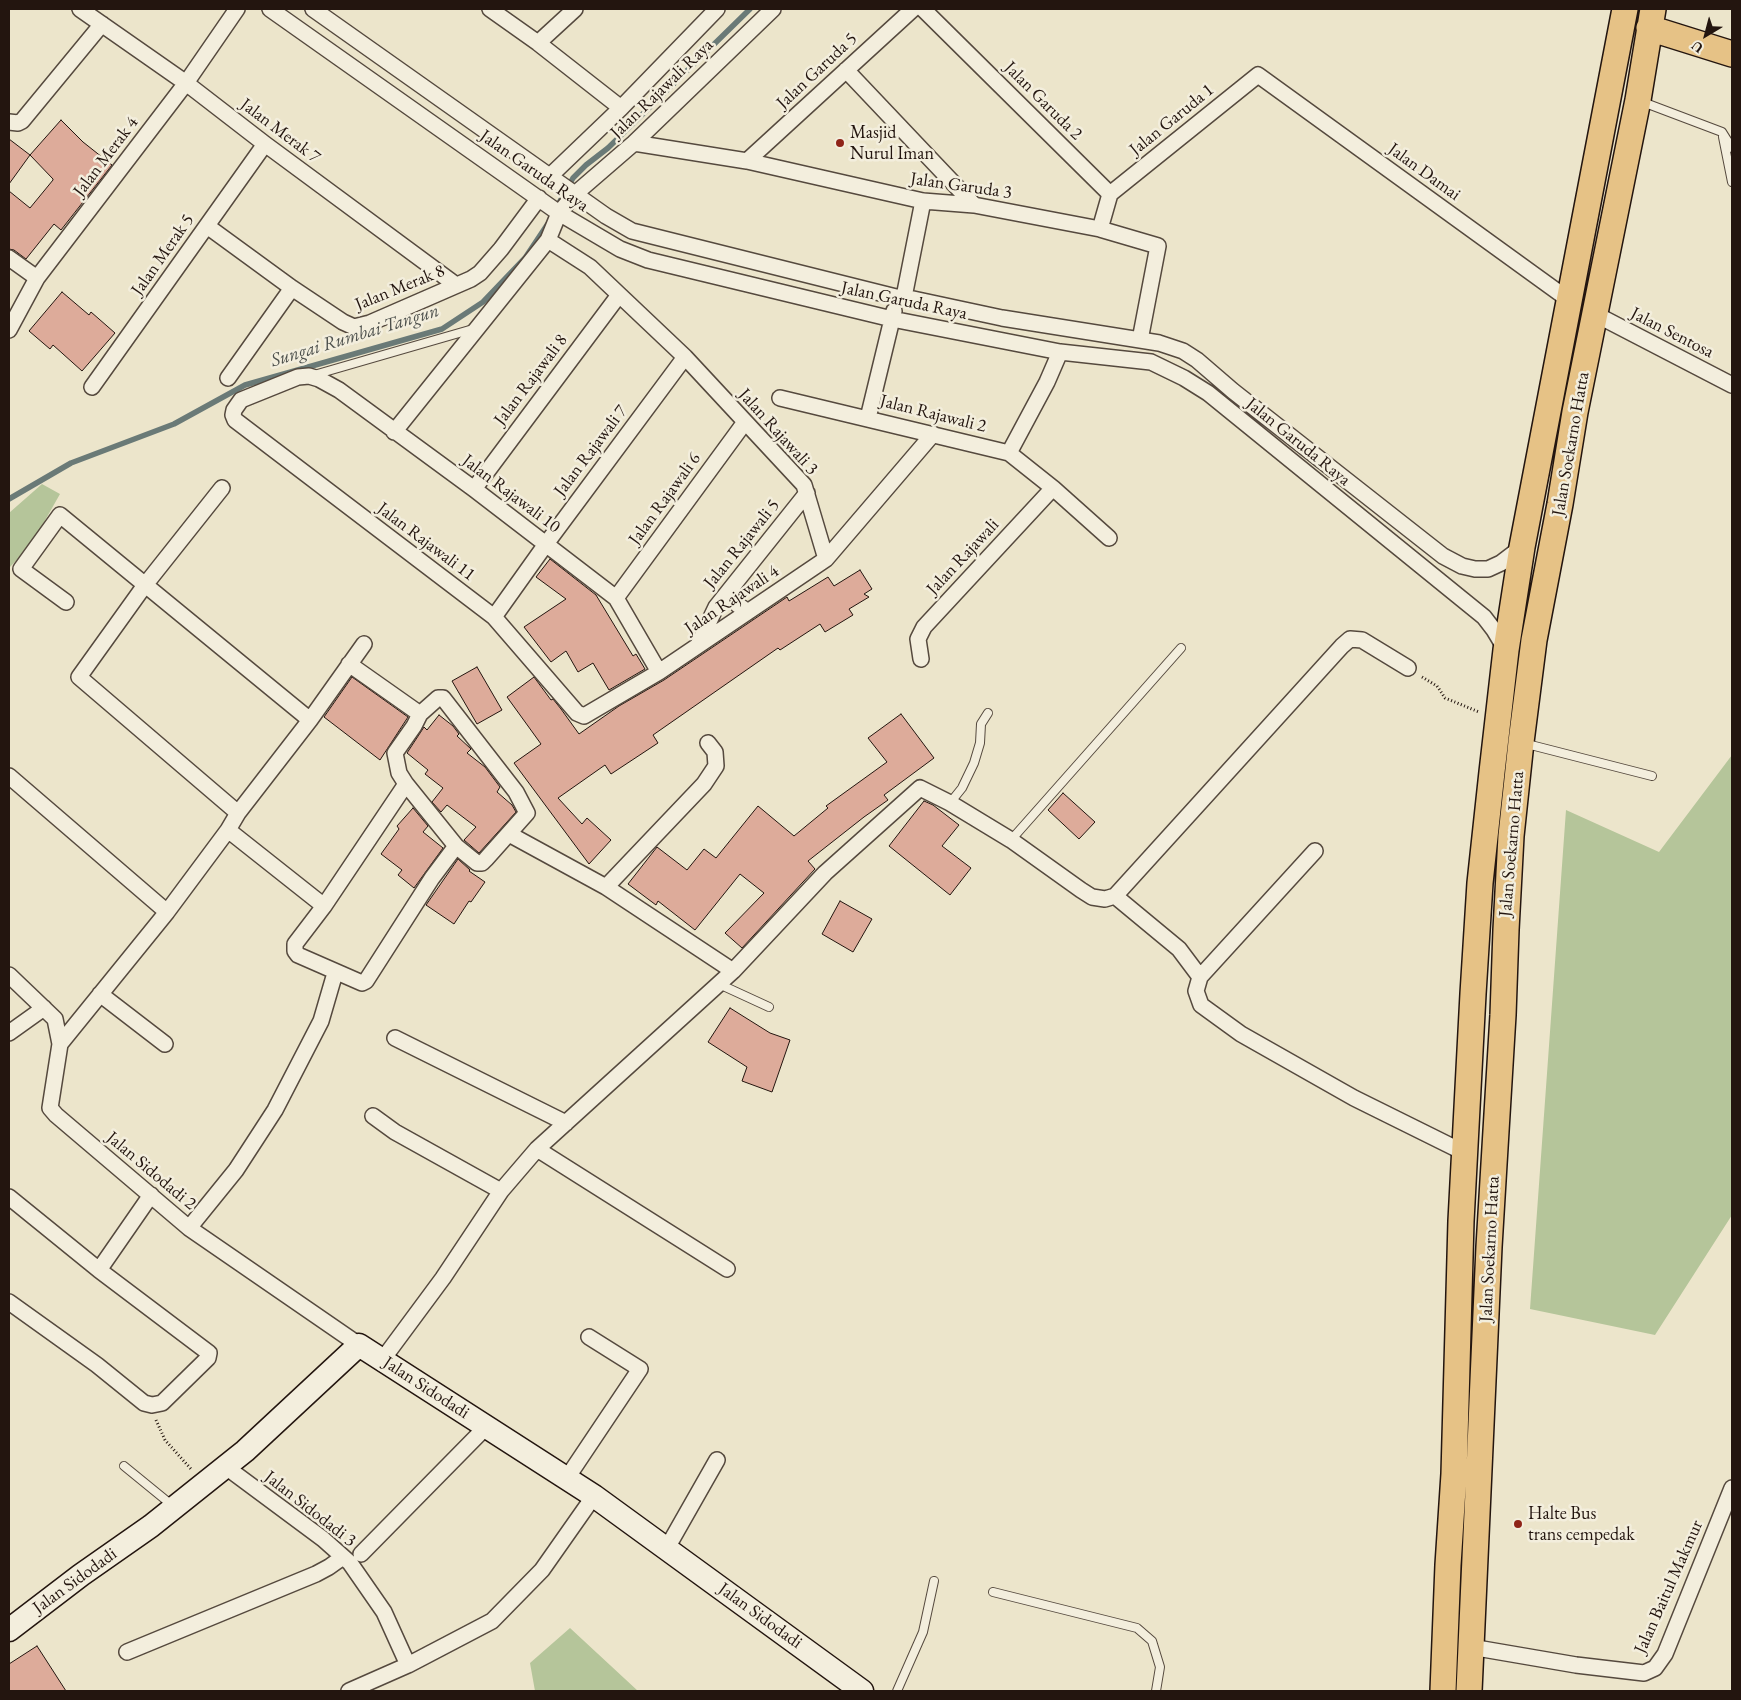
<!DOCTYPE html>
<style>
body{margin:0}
#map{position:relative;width:1741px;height:1700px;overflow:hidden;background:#ece5cb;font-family:"EB Garamond",serif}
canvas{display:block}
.frame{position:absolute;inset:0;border:10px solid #23150f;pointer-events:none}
.north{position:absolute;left:1681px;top:10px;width:50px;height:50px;-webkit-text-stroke:4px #f3eedd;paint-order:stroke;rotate:217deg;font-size:14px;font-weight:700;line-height:20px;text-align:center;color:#23150f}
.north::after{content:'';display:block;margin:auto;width:18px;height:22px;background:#23150f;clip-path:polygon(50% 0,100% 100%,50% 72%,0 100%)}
</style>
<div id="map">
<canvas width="1741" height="1700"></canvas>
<div class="frame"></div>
<div class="north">U</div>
</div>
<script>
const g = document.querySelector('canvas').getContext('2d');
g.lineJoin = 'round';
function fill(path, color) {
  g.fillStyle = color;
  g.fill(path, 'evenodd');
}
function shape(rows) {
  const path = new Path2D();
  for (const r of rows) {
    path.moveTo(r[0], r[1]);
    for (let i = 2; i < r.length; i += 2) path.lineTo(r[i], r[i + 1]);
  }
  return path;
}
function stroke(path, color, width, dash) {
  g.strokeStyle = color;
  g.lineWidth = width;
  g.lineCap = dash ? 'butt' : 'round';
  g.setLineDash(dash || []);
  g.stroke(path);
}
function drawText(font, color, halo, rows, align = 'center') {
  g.font = font + ' "EB Garamond",serif';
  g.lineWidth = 5;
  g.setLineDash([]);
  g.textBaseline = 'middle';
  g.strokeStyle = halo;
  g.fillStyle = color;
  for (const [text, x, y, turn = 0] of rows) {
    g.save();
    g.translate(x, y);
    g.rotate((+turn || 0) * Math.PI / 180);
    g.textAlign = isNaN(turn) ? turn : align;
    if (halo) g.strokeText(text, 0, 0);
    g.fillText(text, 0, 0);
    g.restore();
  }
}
const green = shape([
 [42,484,60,494,31,545,9,568,9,513],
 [1732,755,1732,1215,1655,1335,1530,1309,1566,810,1659,852],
 [570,1628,638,1691,535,1691,530,1663]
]);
const stream = shape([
 [559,203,573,178,586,165,608,148,750,9],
 [9,499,71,463,174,424,245,385,442,329,483,302,525,258,547,225]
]);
const building = shape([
 [61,120,83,142,112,165,61,230,54,224,26,259,14,250,9,249,9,191,30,208,53,180,53,179,30,155,61,120],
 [9,139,30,155,9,184,9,139],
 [62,292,89,315,91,312,115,333,82,371,53,345,50,349,29,331,62,292],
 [550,559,596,595,633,656,636,654,645,669,609,690,593,663,578,672,566,651,551,662,524,627,566,599,536,577,550,559],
 [860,570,872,589,864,594,869,597,849,609,853,615,825,632,820,624,780,650,778,648,653,735,658,743,611,774,605,765,558,798,582,824,587,818,611,840,589,864,514,763,541,744,507,697,534,677,551,700,553,699,561,709,579,734,619,706,664,680,787,597,789,601,828,577,834,586,860,570],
 [477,667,502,710,477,724,452,681,477,667],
 [352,677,408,717,380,760,324,717,352,677],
 [901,714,934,758,884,795,888,800,864,817,808,861,815,869,742,948,725,933,764,893,740,874,695,930,658,901,656,905,628,884,657,847,687,870,704,849,716,858,758,806,794,836,828,808,826,806,887,762,868,738,901,714],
 [439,715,453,726,459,734,457,736,471,749,467,753,485,767,500,787,497,792,512,805,516,812,479,853,464,840,476,827,447,805,441,812,432,802,443,788,425,774,428,770,407,753,424,727,427,730,439,715],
 [1063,793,1095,822,1079,839,1048,810,1063,793],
 [924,801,933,805,959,825,942,846,971,868,950,895,889,846,924,801],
 [413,808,428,826,423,832,443,848,414,888,398,875,402,870,381,854,399,829,397,826,413,808],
 [458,859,470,870,469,871,485,882,471,902,469,901,454,924,426,905,458,859],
 [840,901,872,919,853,952,822,934,840,901],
 [730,1008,770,1033,790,1040,772,1092,742,1081,747,1067,708,1042,730,1008],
 [37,1646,66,1691,9,1691,9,1664,37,1646]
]);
const path = shape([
 [1422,677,1437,686,1445,698,1479,712],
 [156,1420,165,1440,191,1469]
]);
const lane = shape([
 [1640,101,1722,132,1732,148],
 [1723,137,1732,182],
 [314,375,473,329],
 [1523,743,1652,776],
 [950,803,962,788,974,763,980,743,981,724,988,713],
 [1011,840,1181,648],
 [719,984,769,1007],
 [124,1466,173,1506],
 [993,1592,1137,1628,1152,1641,1160,1667,1156,1691],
 [897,1691,923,1632,934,1581]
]);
const street = shape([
 [80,9,186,83,265,144,456,285],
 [270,9,559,213,620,249,648,260,892,319,1060,352,1151,362,1184,378,1208,393,1484,617,1494,630,1506,650],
 [313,9,606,216,632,231,896,297,904,297,1002,318,1159,343,1183,351,1197,360,1233,391,1443,556,1462,566,1475,569,1488,569,1501,563,1522,547],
 [490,9,538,43,621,108],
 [923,9,1110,194],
 [538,43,575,9],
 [846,70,974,205],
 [9,122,18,123,22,121,102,24],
 [634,143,747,161,923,201,974,205,1100,229,1158,246,1140,340],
 [747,161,913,9],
 [550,176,621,108,717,9],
 [1110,194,1258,75,1569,300],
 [207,226,292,288,343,322,354,327,370,323,471,279,480,273,501,249,539,198],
 [1100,229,1110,194],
 [548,240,590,267,685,357,804,485,826,559],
 [9,258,37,278],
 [904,297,923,201],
 [1595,314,1732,385],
 [9,330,37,278,186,83,237,9],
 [228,378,292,288],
 [92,387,265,144],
 [780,398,1009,453,1047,382,1060,352],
 [868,418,894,311],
 [394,432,548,240,559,213,575,194,634,143,773,9],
 [1009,453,1053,488,1109,538],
 [222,488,145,585,79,677,238,813],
 [474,489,619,295],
 [733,586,733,596,738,605,748,612],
 [616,598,745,422],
 [66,602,21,569,60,515,310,720],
 [494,617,546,544,685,357],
 [698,645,716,607,807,493],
 [921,659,918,639,924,627,1053,488],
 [659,672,616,598,474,489,339,390,319,379,309,376,298,377,241,400,234,410,233,415,235,420,494,617,577,713,584,716,659,672,826,559,933,434],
 [9,776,167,912],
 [406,784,399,773,395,753,414,726,420,714],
 [228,830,324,906,406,784,456,846,477,863,482,863,486,859,527,813,516,792,443,698,438,698,420,714,349,664],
 [509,834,606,887,733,971],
 [1315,851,1200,977,1196,991,1201,1005,1241,1034,1354,1098,1465,1153],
 [606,887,704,784,716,766,715,752,708,743],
 [1115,896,1179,949,1200,977],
 [324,906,295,944,295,951,298,955,362,983,366,981,432,878,456,846],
 [9,975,55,1019,60,1044,50,1108,56,1115,189,1228,359,1345],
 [100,994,165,1044],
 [9,1033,44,1008],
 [395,1038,566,1123],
 [60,1044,167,912,228,830,238,813,310,720,364,644],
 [373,1116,395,1132,501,1191],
 [537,1149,727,1269],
 [9,1197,99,1270,209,1353,208,1358,162,1403,152,1405,144,1403,97,1365,9,1302],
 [189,1228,236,1170,275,1110,321,1021,335,973],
 [99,1270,151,1195],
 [383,1359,443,1278,501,1191,537,1149,733,971,825,873,920,788,950,803,1011,840,1081,890,1092,897,1105,899,1115,896,1342,646,1350,639,1362,640,1408,668],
 [226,1467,323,1539,350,1563,384,1612,408,1665],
 [567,1478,640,1369,589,1337],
 [667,1548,717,1460],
 [361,1554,486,1427],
 [1471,1647,1576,1665,1644,1673,1655,1668,1665,1654,1732,1488],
 [127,1652,316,1574,329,1567,343,1557],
 [349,1691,408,1665,492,1621,542,1570,594,1496]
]);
const secondary = shape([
 [9,1630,81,1575,151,1526,245,1451,359,1345,594,1496,862,1691]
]);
const primary = shape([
 [1649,28,1732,54],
 [1443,1691,1448,1565,1454,1474,1461,1221,1473,994,1480,883,1492,772,1506,650,1522,547,1625,9],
 [1469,1691,1489,1247,1503,1015,1506,930,1511,836,1521,742,1534,640,1560,504,1575,412,1638,100,1653,9]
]);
const markers = [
 [840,143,5,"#8f2418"],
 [1518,1524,5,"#8f2418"]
];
const streetNames = [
 ["Jalan Garuda 5",817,71,-43],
 ["Jalan Rajawali Raya",662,89,-44],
 ["Jalan Garuda 2",1043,101,45],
 ["Jalan Garuda 1",1172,120,-39],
 ["Jalan Merak 7",280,131,37],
 ["Jalan Merak 4",106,157,-53],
 ["Jalan Garuda Raya",534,171,35],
 ["Jalan Damai",1424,172,36],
 ["Jalan Garuda 3",961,186,8],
 ["Jalan Merak 5",163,255,-55],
 ["Jalan Merak 8",400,288,-22],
 ["Jalan Garuda Raya",904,301,12],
 ["Jalan Sentosa",1672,333,27],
 ["Jalan Rajawali 8",531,380,-53],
 ["Jalan Rajawali 2",933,414,14],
 ["Jalan Rajawali 3",778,432,48],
 ["Jalan Garuda Raya",1298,442,39],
 ["Jalan Soekarno Hatta",1571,444,-80],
 ["Jalan Rajawali 7",591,451,-53],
 ["Jalan Rajawali 10",511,494,37],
 ["Jalan Rajawali 6",665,499,-54],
 ["Jalan Rajawali 11",426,542,37],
 ["Jalan Rajawali 5",742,544,-51],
 ["Jalan Rajawali",963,557,-47],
 ["Jalan Rajawali 4",732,600,-34],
 ["Jalan Soekarno Hatta",1512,844,-85],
 ["Jalan Sidodadi 2",151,1171,40],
 ["Jalan Soekarno Hatta",1490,1249,-87],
 ["Jalan Sidodadi",426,1388,33],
 ["Jalan Sidodadi 3",310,1509,38],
 ["Jalan Sidodadi",75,1581,-36],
 ["Jalan Baitul Makmur",1669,1587,-66],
 ["Jalan Sidodadi",760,1616,36]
];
const poiNames = [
 ["Masjid",850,133],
 ["Nurul Iman",850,154],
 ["Halte Bus",1528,1514],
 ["trans cempedak",1528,1535]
];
const waterNames = [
 ["Sungai Rumbai Tangun",355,336,-17]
];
fill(green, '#b5c59a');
stroke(stream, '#6a7a77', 5.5);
fill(building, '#ddab9a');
stroke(building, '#23150f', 1);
stroke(lane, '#55493e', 10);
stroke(street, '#55493e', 18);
stroke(secondary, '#23150f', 25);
stroke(primary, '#23150f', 28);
stroke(path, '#23150f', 3, [1, 2.5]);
stroke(lane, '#f3eedd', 8);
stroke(street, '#f3eedd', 15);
stroke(secondary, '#f3eedd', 22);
stroke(primary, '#e6c286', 25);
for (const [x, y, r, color] of markers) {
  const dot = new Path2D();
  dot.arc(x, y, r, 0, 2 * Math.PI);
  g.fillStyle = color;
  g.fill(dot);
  stroke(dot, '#f3eedd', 2);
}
drawText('18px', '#23150f', '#f3eedd', streetNames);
drawText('18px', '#23150f', '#f3eedd', poiNames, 'left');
drawText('italic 19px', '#4d504c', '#f3eedd', waterNames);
</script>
